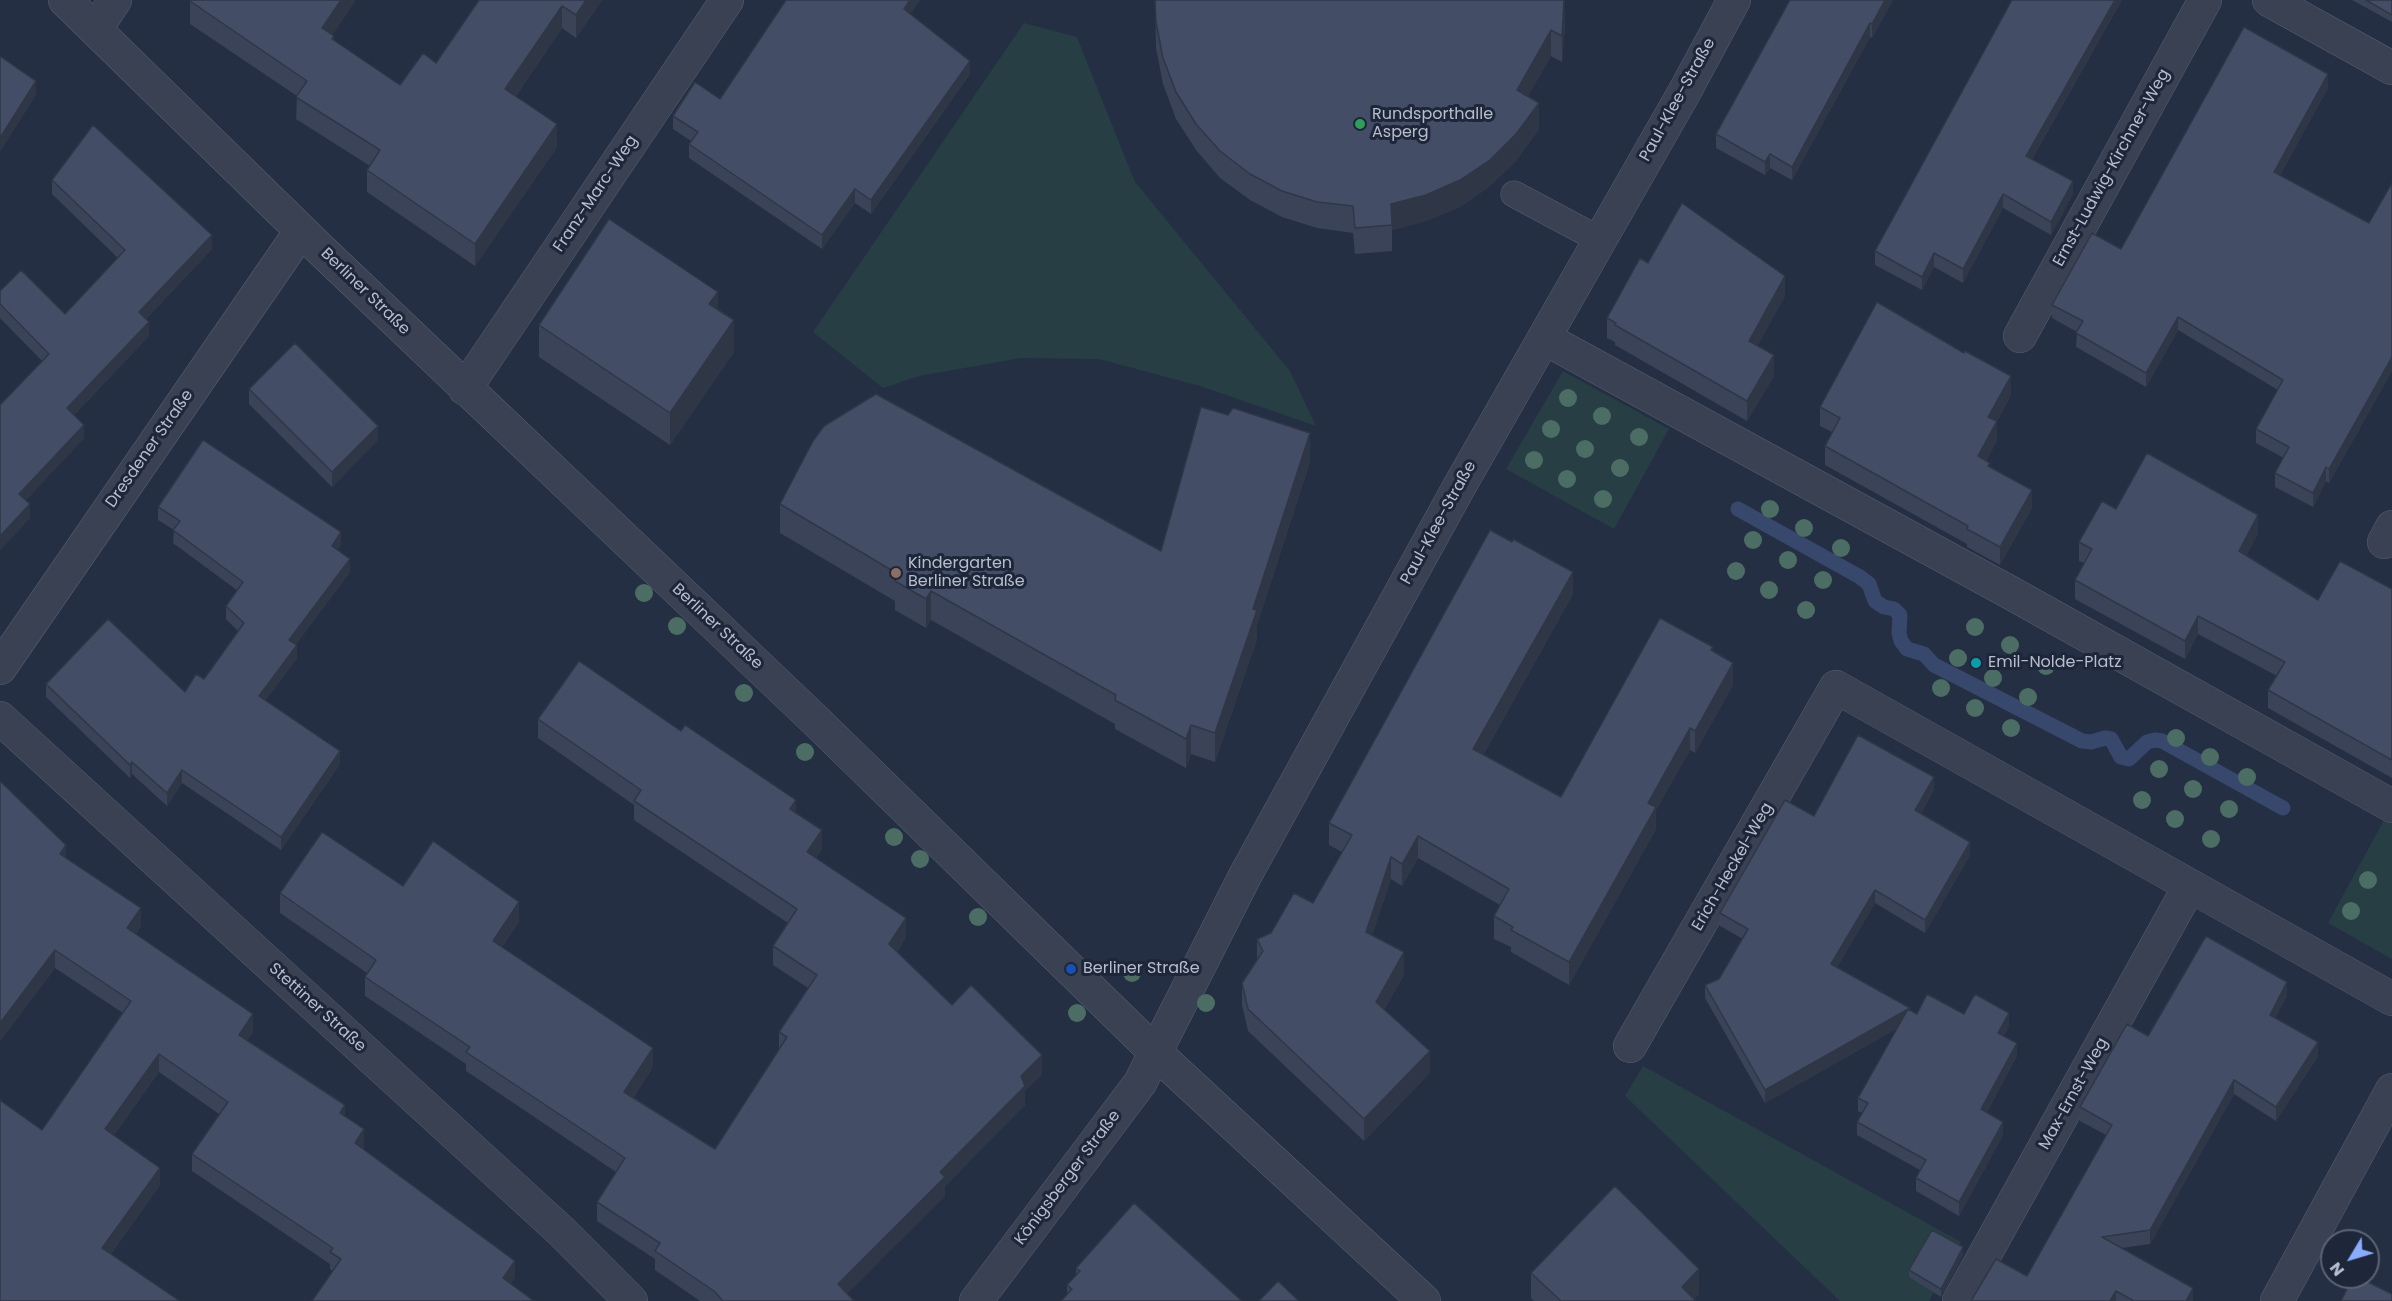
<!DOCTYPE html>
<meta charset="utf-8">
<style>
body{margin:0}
#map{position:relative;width:2392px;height:1301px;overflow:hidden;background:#242f44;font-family:Poppins,sans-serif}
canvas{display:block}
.north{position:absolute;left:2320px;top:1229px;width:60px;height:60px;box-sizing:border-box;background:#1e2639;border:2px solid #5b6274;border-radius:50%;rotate:232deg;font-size:16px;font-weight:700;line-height:24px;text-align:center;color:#b6bdcd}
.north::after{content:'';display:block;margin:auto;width:21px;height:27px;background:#89acff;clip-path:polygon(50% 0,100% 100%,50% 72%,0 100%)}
</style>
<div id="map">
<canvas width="2392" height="1301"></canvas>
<div class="north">N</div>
</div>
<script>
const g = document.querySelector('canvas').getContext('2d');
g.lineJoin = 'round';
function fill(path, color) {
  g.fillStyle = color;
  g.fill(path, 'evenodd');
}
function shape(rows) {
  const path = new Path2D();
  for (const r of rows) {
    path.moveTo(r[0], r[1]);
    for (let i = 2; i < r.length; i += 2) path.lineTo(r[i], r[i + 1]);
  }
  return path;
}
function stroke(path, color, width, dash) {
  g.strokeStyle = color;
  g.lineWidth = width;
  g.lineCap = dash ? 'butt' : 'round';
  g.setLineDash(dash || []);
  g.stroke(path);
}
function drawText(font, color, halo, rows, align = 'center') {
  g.font = font + ' Poppins,sans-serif';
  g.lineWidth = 6;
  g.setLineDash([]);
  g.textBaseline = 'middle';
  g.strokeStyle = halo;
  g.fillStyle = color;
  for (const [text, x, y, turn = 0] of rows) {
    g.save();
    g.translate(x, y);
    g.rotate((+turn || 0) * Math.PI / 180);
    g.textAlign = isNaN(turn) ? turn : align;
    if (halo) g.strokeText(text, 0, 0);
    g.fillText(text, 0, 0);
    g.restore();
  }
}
const green = shape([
 [1024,23,1077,37,1135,182,1290,371,1316,426,1200,386,1099,359,1021,358,919,376,883,388,813,332],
 [1563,371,1669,429,1614,529,1506,469],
 [2384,820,2392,824,2392,959,2328,923],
 [1643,1066,1961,1242,1929,1301,1840,1301,1625,1096]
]);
const stream = shape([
 [1738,509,1860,577,1869,584,1875,601,1884,607,1894,609,1900,615,1899,633,1901,641,1907,649,1924,654,1934,665,2082,741,2091,742,2105,738,2111,739,2121,757,2129,759,2147,742,2155,740,2162,741,2283,808]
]);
const service = shape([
 [1514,194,1600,240]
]);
const minor = shape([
 [65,0,319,248,815,720,1155,1052,1424,1301],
 [2269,0,2392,68],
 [96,29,115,0],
 [2020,336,2205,0],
 [1544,338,2011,593,2392,806],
 [465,389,727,0],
 [2384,542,2392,527],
 [0,668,301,231],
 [0,718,561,1231,631,1301],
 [1630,1046,1836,687,2392,999],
 [976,1301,1140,1083,1246,874,1459,487,1685,91,1734,0],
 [1959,1301,2189,887],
 [2277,1301,2392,1090]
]);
const trees = [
 [1568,398],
 [1602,416],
 [1551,429],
 [1639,437],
 [1585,449],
 [1534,460],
 [1620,468],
 [1567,479],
 [1603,499],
 [1770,509],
 [1804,528],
 [1753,540],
 [1841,548],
 [1788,560],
 [1736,571],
 [1823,580],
 [1769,590],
 [644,593],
 [1806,610],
 [677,626],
 [1975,627],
 [2010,645],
 [1958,658],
 [2046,666],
 [1993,678],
 [1941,688],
 [744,693],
 [2028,697],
 [1975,708],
 [2011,728],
 [2176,738],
 [805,752],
 [2210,757],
 [2159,769],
 [2247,777],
 [2193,789],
 [2142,800],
 [2229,809],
 [2175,819],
 [894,837],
 [2211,839],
 [920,859],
 [2368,880],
 [2351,911],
 [978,917],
 [1132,973],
 [1206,1003],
 [1077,1013]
];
const wall = shape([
 [479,0,602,0,576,38,562,28,516,96,557,147,475,266,367,192,367,170,370,166,296,119,297,96,190,24,190,1,333,35,334,40,400,85,436,63],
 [786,0,920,0,910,14,970,74,871,214,855,203,822,249,689,158,689,144,691,141,673,129,673,116,720,99],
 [1155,0,1565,25,1562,62,1551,56,1528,96,1539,129,1516,161,1490,186,1460,207,1426,221,1392,230,1392,251,1355,254,1353,233,1317,228,1282,217,1250,200,1220,178,1196,150,1176,119,1163,84,1156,48],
 [1893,0,1872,38,1870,37,1792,180,1770,168,1765,175,1716,148,1716,134],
 [2012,0,2122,0,2032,159,2073,194,2051,235,2003,208,1963,283,1934,267,1922,290,1875,265,1875,251],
 [2352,0,2392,0,2392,22],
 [2328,88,2280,175,2369,223,2392,183,2392,371,2329,483,2326,481,2313,507,2275,487,2275,473,2284,458,2256,443,2256,429,2278,390,2178,330,2146,387,2076,347,2077,332,2052,318,2052,305,2121,249],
 [52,180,212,249,146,319,149,336,74,415,84,438,26,500,30,518,0,550,0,405,42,361,0,318,0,291,65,314,118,258,52,194],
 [1648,263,1785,296,1757,346,1774,376,1747,421,1615,345,1615,342,1607,338,1607,318],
 [718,310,734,352,670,445,539,357,539,325],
 [249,389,378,440,332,487,249,404],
 [2011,395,1997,421,1997,440,1986,461,1990,467,2032,508,2000,565,1967,547,1967,544,1825,465,1825,446,1832,432,1820,426,1820,407],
 [1310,462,1257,625,1257,639,1215,762,1191,754,1186,768,1115,729,1115,724,931,620,926,628,895,610,895,601,780,533,780,504,1161,551],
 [158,507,341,545,337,550,350,572,296,644,297,658,265,701,340,764,281,850,182,783,167,806,132,774,130,778,46,697,46,684,185,692,204,679,238,631,226,619,226,606,238,591,173,543,174,530,158,520],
 [2116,509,2258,533,2246,556,2318,600,2392,589,2392,778,2268,708,2268,690,2277,676,2198,634,2185,659,2075,599,2075,580,2084,563,2079,561,2079,542],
 [1512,542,1573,594,1483,755,1561,797,1713,651,1733,685,1695,753,1690,750,1656,810,1656,829,1569,985,1511,952,1511,947,1494,939,1494,916,1500,905,1418,858,1402,886,1391,879,1372,935,1404,975,1384,1010,1430,1073,1364,1141,1248,1031,1242,1005,1242,983,1257,960,1257,939,1271,933,1313,903,1342,852,1329,845,1329,823],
 [538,719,796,812,822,849,816,858,906,937,897,952,952,1005,1042,1074,1025,1091,1025,1105,945,1186,945,1196,847,1293,855,1301,700,1301,655,1270,655,1259,597,1221,597,1202,616,1172,466,1071,466,1064,365,996,365,977,367,973,280,913,280,893,403,886,519,922,502,947,653,1067,633,1098,715,1149,779,1050,779,1032,808,988,773,965,773,946,788,923,634,820,634,805,538,738],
 [1934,790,1921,813,1970,855,1925,933,1875,903,1837,967,1917,1014,1964,1014,2009,1027,2003,1036,2017,1056,1987,1112,2003,1135,1959,1216,1916,1191,1916,1178,1920,1170,1857,1135,1857,1122,1862,1113,1858,1111,1858,1098,1898,1028,1765,1103,1705,998,1705,985,1719,979,1743,939,1720,926,1720,913,1814,816],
 [66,858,141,926,136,934,253,1032,247,1040,345,1117,364,1147,363,1149,515,1278,333,1271,330,1269,330,1264,192,1171,192,1154,219,1114,159,1072,114,1135,160,1185,111,1254,0,1301,42,1130,123,1013,55,968,0,1041],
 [2287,996,2275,1018,2318,1056,2276,1121,2234,1094,2150,1244,2122,1248,2193,1301,1971,1301,2027,1276,2106,1135,2080,1121,2080,1107,2148,1036],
 [1963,1255,1941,1297,1909,1277,1909,1270],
 [1076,1268,1242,1301,1067,1294,1067,1285,1076,1275],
 [1531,1273,1699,1294,1694,1299,1696,1301,1534,1301,1531,1298]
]);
const shadedWall = shape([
 [341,0,356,0,322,51,322,28],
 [586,0,602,0,576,38,576,15],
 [910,0,920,0,904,23,904,9],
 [1565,0,1565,25,1562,62,1562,36],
 [1885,0,1893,0,1872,38,1872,24],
 [2115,0,2122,0,2026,169,2026,156],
 [562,6,562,28,505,112,505,89],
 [1870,23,1870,37,1792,180,1792,167],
 [1551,30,1551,56,1517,116,1517,90],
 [970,61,970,74,871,214,871,200],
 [2328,74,2328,88,2274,186,2274,172],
 [36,81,36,95,0,152,0,138],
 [1539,103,1539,129,1516,161,1490,186,1460,207,1426,221,1392,230,1391,204],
 [557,124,557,147,475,266,475,244],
 [1770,154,1770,168,1765,175,1765,162],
 [2073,181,2073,194,2051,235,2051,222],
 [855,189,855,203,822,249,822,235],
 [2003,194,2003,208,1963,283,1963,269],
 [212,235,212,249,139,326,139,312],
 [1934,253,1934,267,1922,290,1922,277],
 [1785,276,1785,296,1749,362,1749,341],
 [718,292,718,324,709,304],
 [2178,317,2178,330,2146,387,2146,373],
 [734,320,734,352,670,445,670,413],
 [149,322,149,336,67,422,67,408],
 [1774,355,1774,376,1747,421,1747,401],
 [2392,357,2392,371,2329,483,2329,469],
 [2011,376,2011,395,1988,436,1988,417],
 [1997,421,1997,440,1978,475,1978,456],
 [84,425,84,438,19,508,19,494],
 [378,426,378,440,332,487,332,472],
 [1310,433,1310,462,1257,625,1257,639,1215,762,1215,733,1253,609],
 [2326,467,2326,481,2313,507,2313,493],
 [2032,490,2032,508,2000,565,2000,547],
 [30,504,30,518,0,550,0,536],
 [2258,515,2258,533,2239,569,2239,551],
 [341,532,341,545,332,558,332,546],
 [350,559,350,572,289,653,289,640],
 [1573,572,1573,594,1473,772,1473,749],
 [931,591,931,620,926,628,926,599],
 [2198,616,2198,634,2185,659,2185,641],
 [297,645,297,658,259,709,259,696],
 [1733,663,1733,685,1695,753,1695,731],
 [1191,725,1191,754,1186,768,1186,739],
 [1690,728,1690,750,1656,810,1656,829,1569,985,1569,962,1648,803],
 [340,751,340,764,281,850,281,837],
 [132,762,132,774,130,778,130,765],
 [182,770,182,783,167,806,167,793],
 [1934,777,1934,790,1915,823,1915,810],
 [796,800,796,819,790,809],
 [822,830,822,849,807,871,807,852],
 [1418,836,1418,858,1402,886,1402,864],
 [1970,842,1970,855,1925,933,1925,920],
 [66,845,66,863,60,854],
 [1391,857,1391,879,1366,954,1366,932],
 [1875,890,1875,903,1831,977,1831,964],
 [519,902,519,922,493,960,493,941],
 [141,908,141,926,127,946,127,928],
 [906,918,906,937,889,964,889,944],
 [55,950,55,968,0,1041,0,1023],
 [1404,952,1404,975,1376,1024,1376,1002],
 [2287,982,2287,996,2270,1029,2270,1015],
 [1910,1008,1910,1021,1765,1103,1765,1090],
 [2009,1013,2009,1027,1998,1046,1998,1033],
 [253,1014,253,1032,239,1052,239,1035],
 [2318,1042,2318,1056,2276,1121,2276,1107],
 [2017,1043,2017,1056,1981,1123,1981,1109],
 [653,1048,653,1067,624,1111,624,1092],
 [1430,1051,1430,1073,1364,1141,1364,1119],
 [159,1054,159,1072,105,1147,105,1129],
 [1042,1055,1042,1074,1025,1091,1025,1105,945,1186,945,1196,840,1301,838,1284,940,1172,1021,1076],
 [2234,1080,2234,1094,2150,1244,2150,1230],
 [345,1105,345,1123,340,1113],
 [2003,1122,2003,1135,1959,1216,1959,1202],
 [364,1129,364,1147,355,1161,355,1143],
 [160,1168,160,1185,102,1266,102,1248],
 [1963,1247,1963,1255,1941,1297,1941,1289],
 [515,1261,515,1278,503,1296,503,1278],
 [1699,1269,1699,1294,1692,1301,1682,1287],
 [2193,1288,2193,1301,2186,1301],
 [2116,1291,2116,1301,2110,1301]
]);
const building = shape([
 [191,0,341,0,322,28,334,36,332,39,400,85,423,53,436,63,479,0,586,0,576,15,562,6,505,89,557,124,475,244,367,170,380,150,296,97,307,81,190,1,191,0],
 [786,0,910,0,904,9,970,61,871,200,855,189,822,235,689,144,698,132,673,116,695,82,720,99,786,0],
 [1155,0,1564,0,1562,36,1551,30,1517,90,1539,103,1516,134,1490,160,1460,180,1426,195,1391,204,1392,225,1355,228,1353,206,1317,202,1282,191,1250,174,1220,151,1196,124,1176,92,1163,58,1156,22,1155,0],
 [1790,0,1885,0,1872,24,1870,23,1792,167,1770,154,1765,162,1716,134,1790,0],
 [2012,0,2115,0,2026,156,2073,181,2051,222,2003,194,1963,269,1934,253,1922,277,1875,251,2012,0],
 [2366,0,2392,0,2392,15,2366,0],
 [2244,27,2328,74,2274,172,2369,223,2392,183,2392,357,2329,469,2326,467,2313,493,2275,473,2289,447,2256,429,2283,380,2178,317,2146,373,2076,333,2083,321,2052,305,2092,233,2121,249,2244,27],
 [0,56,36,81,0,138,0,56],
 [93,125,212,235,139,312,149,322,67,408,84,425,19,494,30,504,0,536,0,405,49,354,0,304,0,291,21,270,65,314,125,250,52,180,93,125],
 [1682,203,1785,276,1749,341,1774,355,1747,401,1615,325,1616,323,1607,318,1640,258,1648,263,1682,203],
 [609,219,718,292,709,304,734,320,670,413,539,325,609,219],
 [1877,302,1964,353,1965,351,2011,376,1988,417,1997,421,1978,456,1990,463,1988,466,2032,490,2000,547,1967,529,1968,526,1825,446,1840,418,1820,407,1877,302],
 [295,343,378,426,332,472,249,389,295,343],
 [876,394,1161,551,1201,407,1228,415,1233,408,1310,433,1253,609,1257,610,1215,733,1191,725,1186,739,1115,700,1116,695,931,591,926,599,895,581,898,574,780,504,813,441,824,426,876,394],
 [203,440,341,532,332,546,350,559,289,640,297,645,259,696,340,751,281,837,182,770,167,793,132,762,130,765,46,684,108,619,185,692,196,674,204,679,244,623,226,606,243,582,173,530,180,521,158,507,203,440],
 [2147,453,2258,515,2239,551,2318,600,2340,561,2392,589,2392,760,2268,690,2285,662,2198,616,2185,641,2075,580,2092,549,2079,542,2102,501,2116,509,2147,453],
 [1490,530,1512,542,1513,539,1573,572,1473,749,1561,797,1660,618,1713,647,1711,650,1733,663,1695,731,1690,728,1648,803,1656,807,1569,962,1511,930,1513,927,1494,916,1509,889,1418,836,1402,864,1391,857,1366,932,1404,952,1376,1002,1430,1051,1364,1119,1248,1009,1242,983,1263,951,1257,939,1271,933,1294,893,1313,903,1352,835,1329,823,1490,530],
 [579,661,681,731,685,725,796,800,790,809,822,830,807,852,906,918,889,944,952,1005,971,985,1042,1055,1021,1076,1025,1086,940,1172,945,1177,838,1284,854,1301,723,1301,714,1291,655,1251,660,1243,597,1202,625,1158,466,1052,470,1047,365,977,376,960,280,893,322,832,403,886,433,841,519,902,493,941,653,1048,624,1092,715,1149,787,1037,779,1032,817,975,773,946,797,909,634,801,641,790,538,719,579,661],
 [1858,735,1934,777,1915,810,1970,842,1925,920,1875,890,1831,964,1910,1008,1765,1090,1705,985,1719,979,1748,929,1720,913,1785,800,1814,816,1858,735],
 [0,781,66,845,60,854,141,908,127,928,253,1014,239,1035,345,1105,340,1113,364,1129,355,1143,515,1261,503,1278,534,1301,312,1301,341,1259,330,1252,333,1248,192,1154,228,1102,159,1054,105,1129,160,1168,102,1248,180,1301,0,1301,0,1100,42,1130,131,1001,55,950,0,1023,0,781],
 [2206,936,2287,982,2270,1015,2318,1042,2276,1107,2234,1080,2150,1230,2102,1237,2193,1288,2186,1301,2134,1301,2116,1291,2110,1301,1971,1301,1996,1259,2027,1276,2112,1125,2080,1107,2127,1024,2148,1036,2206,936],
 [1927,994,1964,1014,1975,994,2009,1013,1998,1033,2017,1043,1981,1109,2003,1122,1959,1202,1916,1178,1926,1160,1857,1122,1868,1103,1858,1098,1908,1009,1917,1014,1927,994],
 [1615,1186,1699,1269,1682,1287,1696,1301,1561,1301,1531,1273,1615,1186],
 [1134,1203,1242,1301,1061,1301,1072,1289,1067,1285,1080,1271,1076,1268,1134,1203],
 [1932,1230,1963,1247,1941,1289,1909,1270,1932,1230],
 [2353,1277,2358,1277,2392,1294,2392,1301,2341,1301,2353,1277],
 [1278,1281,1299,1301,1259,1301,1278,1281]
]);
const markers = [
 [1360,124,6,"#2e9e5b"],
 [896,573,6,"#8d6e63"],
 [1976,663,6,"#0f9aa8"],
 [1071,969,6,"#1a4fb4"]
];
const streetNames = [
 ["Paul-Klee-Straße",1678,100,-61],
 ["Ernst-Ludwig-Kirchner-Weg",2112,168,-61],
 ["Franz-Marc-Weg",596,194,-56],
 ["Berliner Straße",365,292,44],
 ["Dresdener Straße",150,449,-55],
 ["Paul-Klee-Straße",1439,523,-61],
 ["Berliner Straße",717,627,43],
 ["Erich-Heckel-Weg",1733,867,-60],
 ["Stettiner Straße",317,1008,42],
 ["Max-Ernst-Weg",2074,1094,-61],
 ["Königsberger Straße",1068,1178,-53]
];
const poiNames = [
 ["Rundsporthalle",1372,115],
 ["Asperg",1372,133],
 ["Kindergarten",908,564],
 ["Berliner Straße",908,582],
 ["Emil-Nolde-Platz",1988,663],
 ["Berliner Straße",1083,969]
];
fill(green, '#273e45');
stroke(stream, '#37486c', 15);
stroke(service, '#575f71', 27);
stroke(minor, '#575f71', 34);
stroke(service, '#394153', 26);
stroke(minor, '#394153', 33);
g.fillStyle = '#4c6d63';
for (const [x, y] of trees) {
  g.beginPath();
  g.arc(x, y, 9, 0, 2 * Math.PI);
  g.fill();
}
fill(wall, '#3a4358');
fill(shadedWall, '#2f3747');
fill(building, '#434e66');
stroke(building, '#2f3747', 1.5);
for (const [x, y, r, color] of markers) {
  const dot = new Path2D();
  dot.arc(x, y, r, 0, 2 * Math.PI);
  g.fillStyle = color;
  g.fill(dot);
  stroke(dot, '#1e2639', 2);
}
drawText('16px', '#b6bdcd', '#1e2639', streetNames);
drawText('16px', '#b6bdcd', '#1e2639', poiNames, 'left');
</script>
